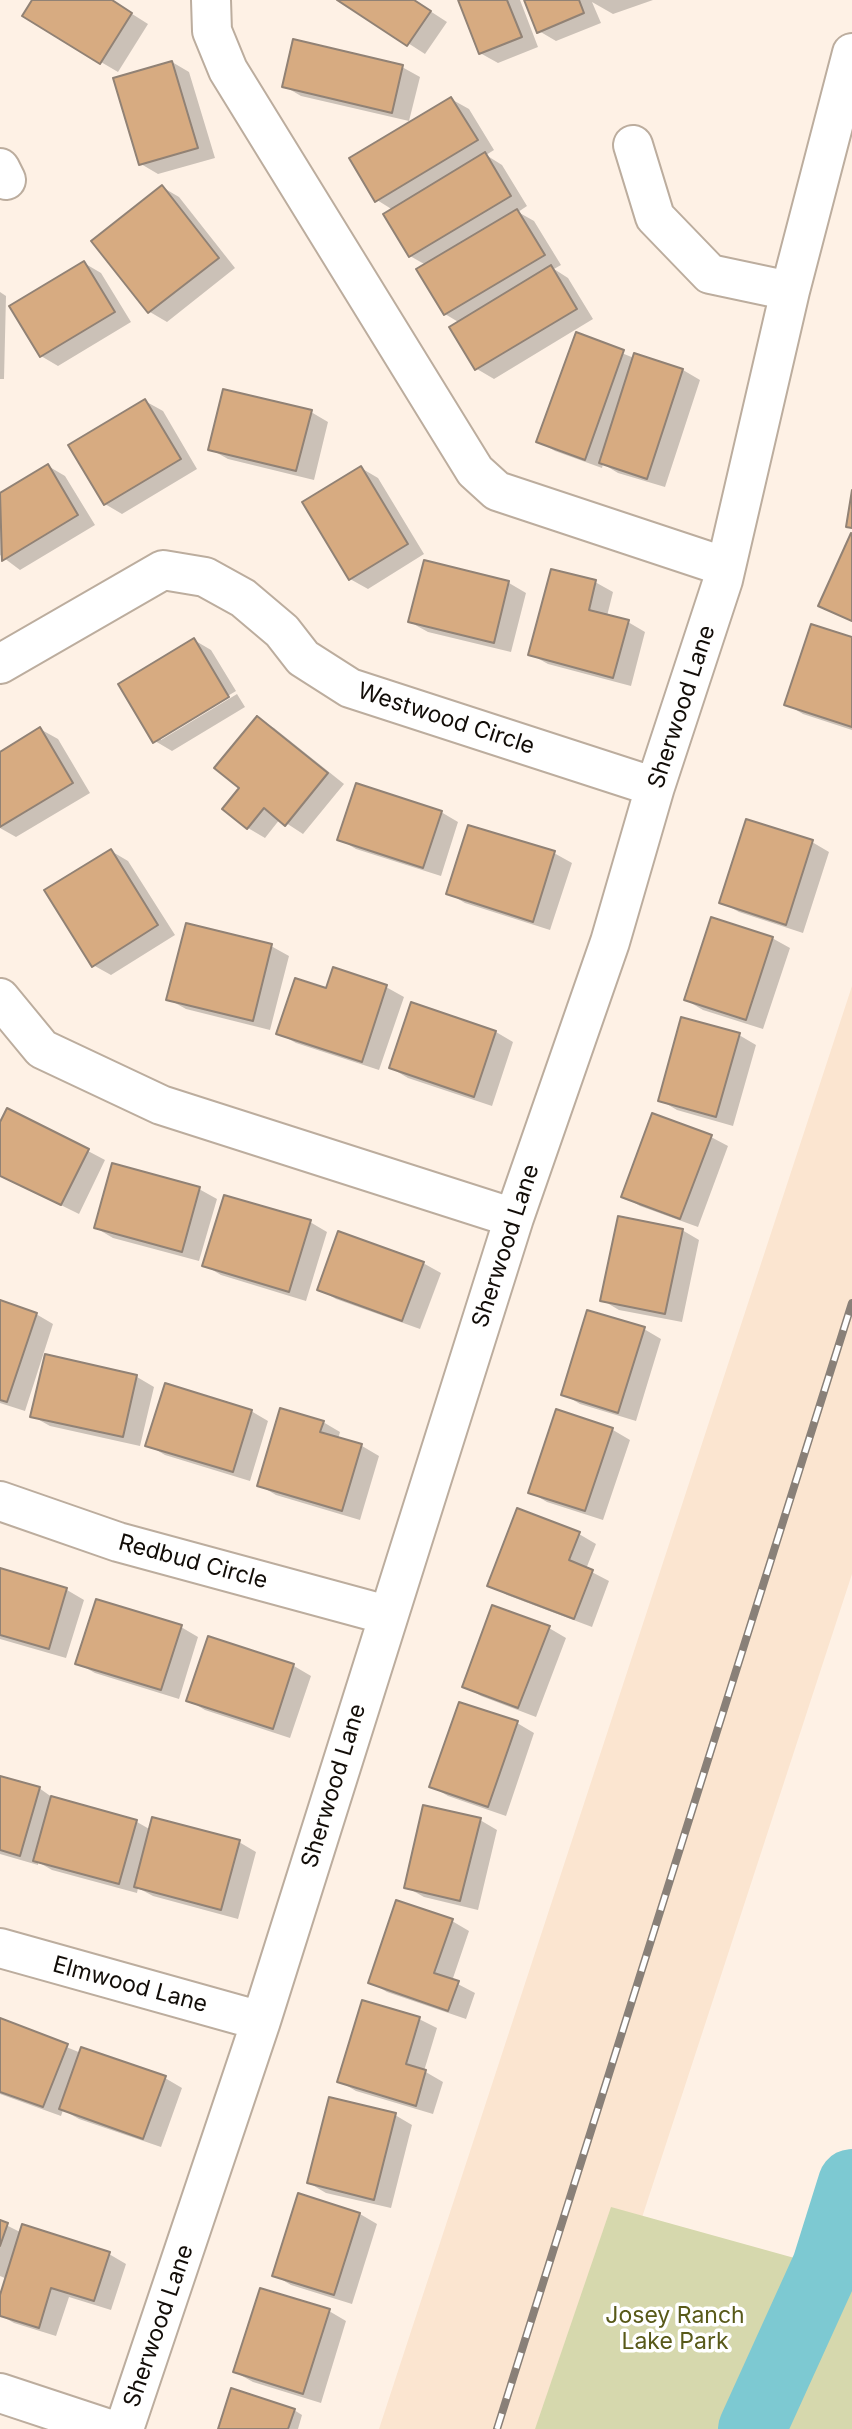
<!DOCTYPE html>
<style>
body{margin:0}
canvas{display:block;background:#fef1e5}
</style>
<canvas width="852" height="2429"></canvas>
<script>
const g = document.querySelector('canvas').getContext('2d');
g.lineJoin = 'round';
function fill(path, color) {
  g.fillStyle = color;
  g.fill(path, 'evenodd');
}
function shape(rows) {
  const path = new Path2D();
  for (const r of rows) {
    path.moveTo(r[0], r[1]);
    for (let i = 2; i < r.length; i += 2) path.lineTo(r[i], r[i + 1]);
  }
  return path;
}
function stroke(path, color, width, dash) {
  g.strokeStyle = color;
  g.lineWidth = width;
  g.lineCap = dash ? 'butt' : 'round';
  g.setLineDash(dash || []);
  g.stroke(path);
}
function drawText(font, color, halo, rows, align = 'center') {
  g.font = font + ' Inter,sans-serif';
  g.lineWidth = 7;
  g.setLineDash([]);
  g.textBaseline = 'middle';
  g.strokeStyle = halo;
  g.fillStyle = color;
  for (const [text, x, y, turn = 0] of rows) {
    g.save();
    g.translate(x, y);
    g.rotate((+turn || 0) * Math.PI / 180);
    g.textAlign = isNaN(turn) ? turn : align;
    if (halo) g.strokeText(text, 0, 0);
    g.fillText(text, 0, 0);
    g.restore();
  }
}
const built = shape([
 [852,986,852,1574,573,2429,379,2429]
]);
const green = shape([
 [611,2207,852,2274,852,2429,535,2429]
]);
const shadow = shape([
 [34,0,110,0,148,24,118,72,101,62],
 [341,0,413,0,447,22,425,54],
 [460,0,520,0,538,47,498,63,480,53],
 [526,0,653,0,613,14,592,2,601,23,556,41,539,31],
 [172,62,189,72,215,158,158,174,141,164],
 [402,67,420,77,409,121,301,96,284,86],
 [451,99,469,109,494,150,486,155,502,165,527,206,518,212,534,221,561,265,554,269,568,278,593,319,494,379,477,369,460,323,445,314,426,265,410,256,393,210,377,200],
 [162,187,179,197,235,268,167,322,150,312],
 [84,263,101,273,131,322,58,366,41,356],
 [0,292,6,296,4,379,0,379],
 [577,335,634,358,635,355,683,370,700,380,665,487,618,473,603,464,602,468,555,451,538,441],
 [145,401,163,411,197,469,122,514,105,504],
 [311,412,328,422,314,480,228,459,210,449],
 [48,466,65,476,95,525,20,570,0,555,0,495],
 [361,468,378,478,424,554,368,589,350,579],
 [425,562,509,583,526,593,511,652,428,632,410,622],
 [595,582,613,592,607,616,628,622,645,632,631,686,548,664,530,654],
 [852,639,852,730,803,714,786,704],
 [194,640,211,650,236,691,161,736,161,740,237,694,245,707,172,751,155,741],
 [257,718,274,728,344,784,303,834,280,819,265,838,248,828,241,787],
 [40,729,58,739,90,793,16,837,0,828,0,754],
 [441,812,458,822,441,876,356,849,339,839],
 [812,842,829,852,803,933,739,912,721,902],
 [111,851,128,861,175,935,111,975,93,965],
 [554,853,572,863,550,930,465,903,448,893],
 [772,938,790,948,763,1029,703,1010,686,1000],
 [271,946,289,956,270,1030,186,1009,168,999],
 [334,970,386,987,404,997,379,1070,296,1043,278,1033,327,990],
 [412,1004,496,1032,513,1042,492,1106,408,1078,391,1068],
 [739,1035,756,1045,733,1126,677,1110,660,1100],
 [0,1126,88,1151,105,1160,79,1214,0,1175],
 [711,1137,728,1146,698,1227,640,1206,623,1196],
 [114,1166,199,1189,217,1199,199,1261,113,1238,96,1228],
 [310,1222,327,1232,306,1301,221,1275,204,1265],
 [682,1230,699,1240,682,1322,619,1310,602,1300],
 [423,1263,441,1273,420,1329,336,1299,319,1289],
 [0,1302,36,1314,53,1324,25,1411,0,1403],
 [644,1329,661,1339,636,1421,580,1404,563,1394],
 [137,1377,154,1387,140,1446,50,1426,32,1416],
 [251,1411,268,1421,250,1481,165,1455,148,1445],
 [557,1411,613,1430,630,1440,603,1520,547,1502,530,1492],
 [323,1422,340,1432,338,1439,362,1446,379,1456,360,1520,276,1495,259,1485],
 [579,1534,596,1544,586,1569,609,1581,592,1627,507,1595,490,1585],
 [0,1570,67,1590,84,1600,66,1658,0,1639],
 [181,1627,198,1637,179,1699,95,1673,77,1663],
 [549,1628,566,1638,536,1717,481,1696,464,1686],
 [209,1638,294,1666,311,1676,290,1738,205,1710,188,1700],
 [517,1723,534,1733,506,1816,448,1796,431,1786],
 [0,1778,39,1788,56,1800,137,1822,151,1830,239,1842,256,1852,238,1919,153,1896,138,1888,137,1893,52,1870,38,1862,38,1865,0,1854],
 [480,1820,497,1830,478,1910,424,1897,406,1887],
 [452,1921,469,1931,452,1981,475,1993,466,2019,387,1992,370,1982],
 [419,2019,437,2028,424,2071,443,2082,433,2114,356,2091,339,2081],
 [0,2020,81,2053,165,2078,182,2088,161,2147,79,2119,63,2110,61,2116,0,2094],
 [395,2115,412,2125,391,2208,326,2193,309,2183],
 [299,2195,360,2214,377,2224,352,2304,291,2285,274,2275],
 [0,2222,22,2233,109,2254,126,2264,111,2310,69,2297,56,2336,14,2323,0,2315,0,2301,7,2279,0,2276],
 [329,2311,346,2321,321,2403,253,2382,235,2372],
 [294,2410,302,2415,298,2429,220,2429]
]);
const river = shape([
 [752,2429,826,2266,852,2183]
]);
const building = shape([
 [32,0,112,0,132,13,100,64,22,16,32,0],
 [337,0,414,0,431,11,407,46,337,0],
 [458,0,507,0,522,37,479,54,458,0],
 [524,0,579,0,584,13,537,33,524,0],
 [293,39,403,65,392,113,282,87,293,39],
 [172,61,198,148,139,165,113,78,172,61],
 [451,97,478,140,375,202,349,158,451,97],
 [485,152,511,196,409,257,383,214,485,152],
 [162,185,219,258,148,313,91,241,162,185],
 [517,209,545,255,444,315,416,269,517,209],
 [84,261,115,312,40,357,9,306,84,261],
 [551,265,577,309,475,370,449,327,551,265],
 [576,332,624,350,585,460,536,442,576,332],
 [634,353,683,369,647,479,599,463,634,353],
 [223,389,312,410,296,471,208,450,223,389],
 [145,399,181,459,104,505,68,445,145,399],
 [48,464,78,515,2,561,0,493,48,464],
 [361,466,408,544,349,580,302,502,361,466],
 [852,490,852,528,846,527,852,490],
 [851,533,852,534,852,621,818,606,851,533],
 [424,560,509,581,494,643,408,622,424,560],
 [551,569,596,580,589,610,629,620,613,678,528,655,551,569],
 [811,624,852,637,852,727,784,705,811,624],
 [194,638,229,697,153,743,118,684,194,638],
 [257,716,328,773,285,826,264,808,247,829,222,809,239,788,214,768,257,716],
 [40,727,73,783,0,827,0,752,40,727],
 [356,783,442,811,423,868,337,840,356,783],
 [746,819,813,840,786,925,719,903,746,819],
 [468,825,555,851,533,922,446,894,468,825],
 [111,849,158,925,92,967,44,890,111,849],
 [711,917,773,937,746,1020,684,1000,711,917],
 [186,923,272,944,253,1021,166,1000,186,923],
 [333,967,387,985,362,1062,276,1034,295,978,326,988,333,967],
 [411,1002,496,1031,474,1097,389,1068,411,1002],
 [681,1017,740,1033,716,1117,658,1101,681,1017],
 [7,1108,89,1149,61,1205,0,1176,0,1122,7,1108],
 [652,1113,712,1135,680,1219,621,1197,652,1113],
 [112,1163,200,1187,182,1252,94,1228,112,1163],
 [224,1195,311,1220,289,1292,202,1266,224,1195],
 [618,1216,683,1229,665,1314,600,1301,618,1216],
 [338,1231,424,1262,402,1321,317,1290,338,1231],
 [0,1300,37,1313,7,1402,0,1400,0,1300],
 [587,1310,645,1327,618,1413,561,1395,587,1310],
 [45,1354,137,1375,123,1437,30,1417,45,1354],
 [165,1383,252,1410,233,1472,145,1446,165,1383],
 [280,1408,324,1421,320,1432,362,1444,342,1511,257,1486,280,1408],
 [556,1409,613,1428,585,1511,528,1493,556,1409],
 [517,1508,580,1532,569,1560,593,1570,574,1619,487,1586,517,1508],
 [0,1568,67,1588,49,1649,0,1635,0,1568],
 [96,1599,182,1625,161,1690,75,1664,96,1599],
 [492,1605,550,1626,518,1708,462,1687,492,1605],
 [208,1636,294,1664,273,1729,186,1701,208,1636],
 [459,1702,518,1721,488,1807,429,1787,459,1702],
 [0,1776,40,1787,20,1856,0,1850,0,1776],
 [51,1796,137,1820,119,1884,33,1861,51,1796],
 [423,1805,481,1818,460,1901,404,1888,423,1805],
 [152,1817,240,1840,221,1910,134,1887,152,1817],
 [396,1900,453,1919,434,1973,459,1981,448,2011,368,1983,396,1900],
 [362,2000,420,2017,406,2064,426,2070,416,2106,337,2082,362,2000],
 [0,2018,68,2044,43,2107,0,2092,0,2018],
 [81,2047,166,2076,143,2139,59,2109,81,2047],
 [329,2097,396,2113,374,2200,307,2183,329,2097],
 [298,2193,360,2213,334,2295,272,2276,298,2193],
 [0,2220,8,2223,0,2246,0,2220],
 [22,2224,110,2252,94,2301,51,2288,39,2328,0,2316,0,2295,22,2224],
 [260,2288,330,2309,303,2394,233,2372,260,2288],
 [231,2388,295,2409,288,2429,218,2429,231,2388]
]);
const minor = shape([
 [211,0,212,31,228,70,475,471,497,491,726,567],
 [633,145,655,217,710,274,790,291],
 [0,168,6,180],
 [0,664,163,570,205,577,243,598,282,631,303,658,350,688,655,787],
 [0,998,42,1049,161,1105,514,1218],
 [0,1501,118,1542,387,1615],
 [0,1948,261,2021],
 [0,2393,109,2429],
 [124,2429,261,2021,514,1218,610,942,655,787,723,580,790,291,852,53]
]);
const rail = shape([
 [497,2429,852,1303]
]);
const streetNames = [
 ["Sherwood Lane",682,707,-72],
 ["Westwood Circle",446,719,18],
 ["Sherwood Lane",506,1246,-72],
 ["Redbud Circle",193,1562,15],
 ["Sherwood Lane",334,1786,-73],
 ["Elmwood Lane",130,1985,15],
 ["Sherwood Lane",159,2326,-71]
];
const parkNames = [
 ["Josey Ranch",675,2316],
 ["Lake Park",675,2342]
];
fill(built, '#fbe5d0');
fill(green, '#d6d8ad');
fill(shadow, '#0003');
stroke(river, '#7dc9d2', 68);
fill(building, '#d7ab81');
stroke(building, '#918275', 2);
stroke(minor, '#bcad9e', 42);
stroke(minor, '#fff', 38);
stroke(rail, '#898078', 8);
stroke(rail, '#fff', 5, [16]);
drawText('23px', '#120d08', '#fff', streetNames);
drawText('23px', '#585919', '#fff', parkNames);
</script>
